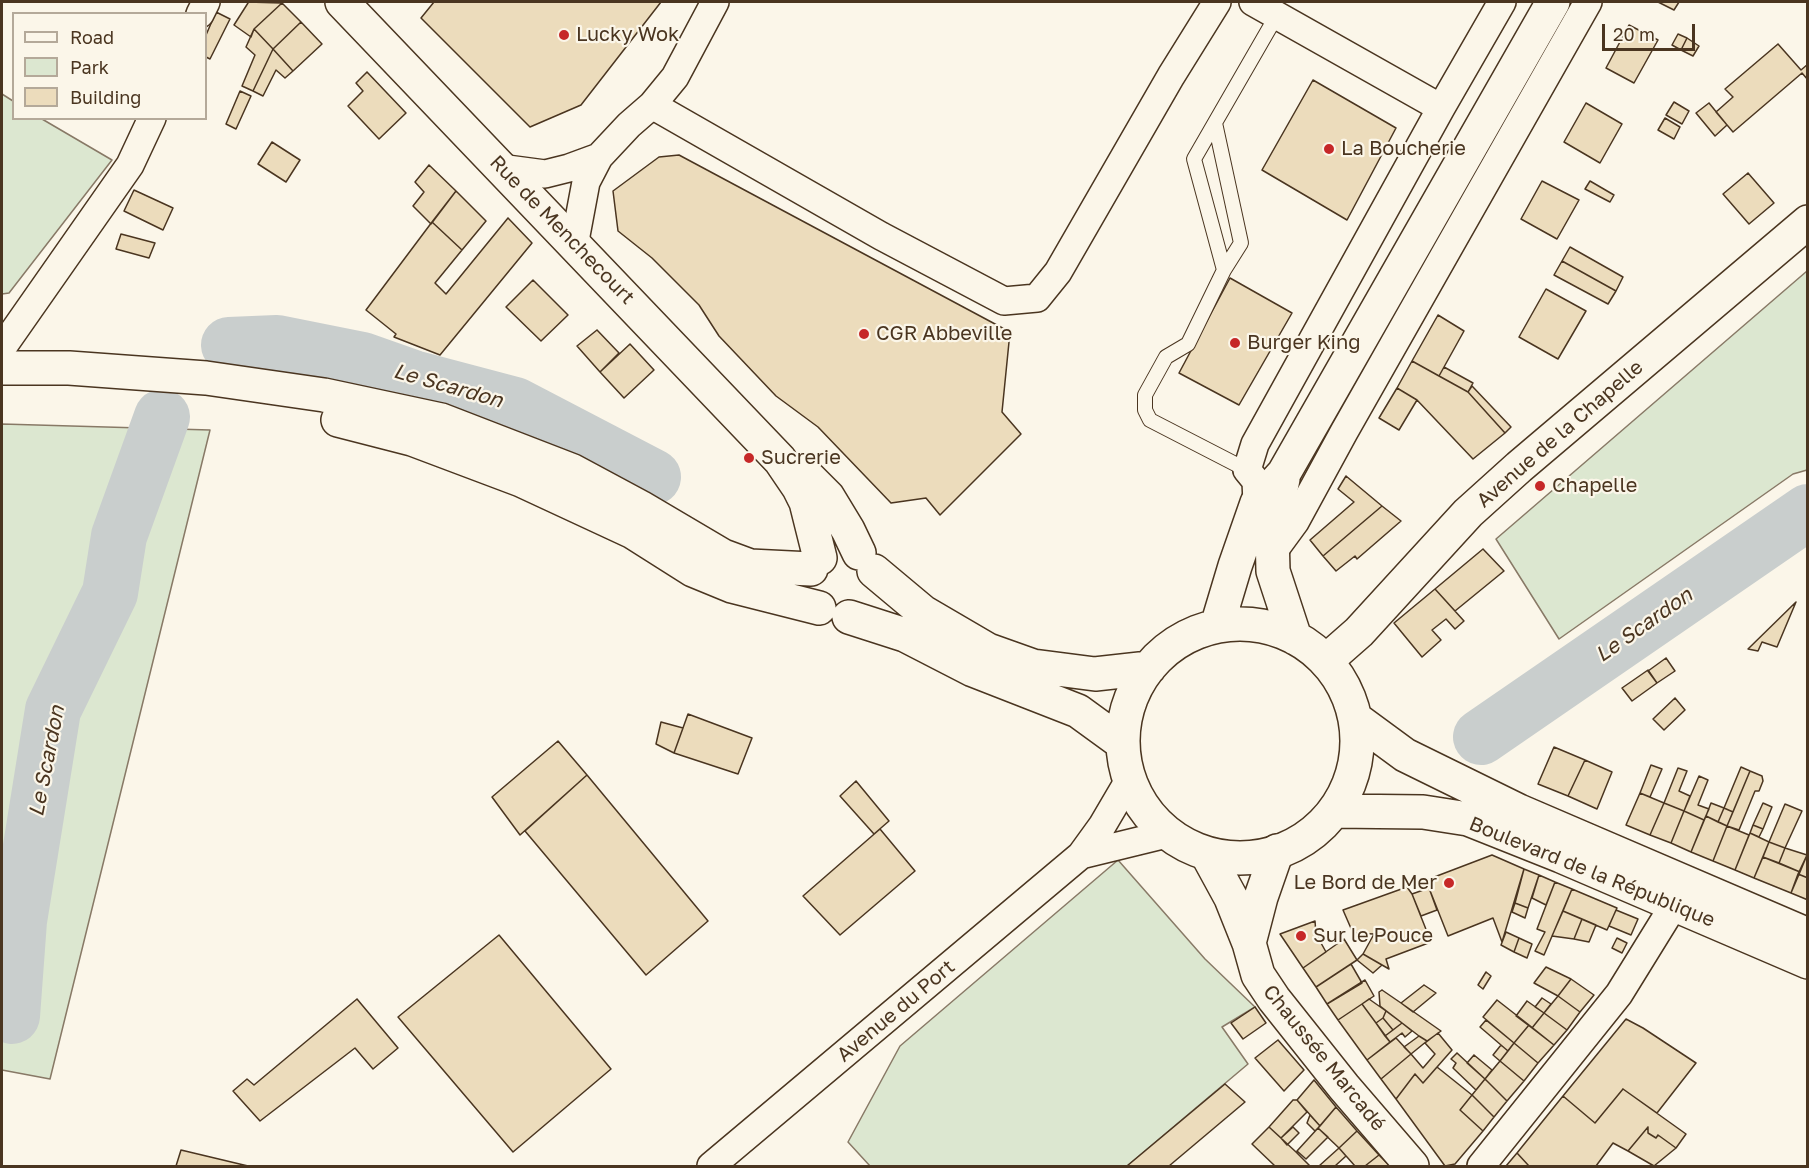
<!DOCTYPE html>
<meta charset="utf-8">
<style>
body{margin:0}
#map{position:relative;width:1809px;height:1168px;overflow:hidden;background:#fbf6e9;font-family:"Golos Text",sans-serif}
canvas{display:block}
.frame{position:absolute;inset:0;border:3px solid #4a3520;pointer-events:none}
.legend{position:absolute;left:12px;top:12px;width:195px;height:108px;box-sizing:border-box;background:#fbf6e9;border:2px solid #b4a999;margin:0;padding:8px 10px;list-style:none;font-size:18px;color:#4a3520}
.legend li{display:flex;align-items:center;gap:12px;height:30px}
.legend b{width:30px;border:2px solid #b4a999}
.scale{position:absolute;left:1602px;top:24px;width:93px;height:27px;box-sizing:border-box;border:3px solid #4a3520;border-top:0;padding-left:8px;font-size:18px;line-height:21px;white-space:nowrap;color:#4a3520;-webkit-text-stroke:4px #fbf6e9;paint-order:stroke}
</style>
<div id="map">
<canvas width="1809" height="1168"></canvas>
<div class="frame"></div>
<ul class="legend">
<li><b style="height:8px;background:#fbf6e9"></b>Road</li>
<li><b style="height:16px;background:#dce7d0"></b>Park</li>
<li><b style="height:16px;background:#ecdcbc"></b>Building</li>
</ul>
<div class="scale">20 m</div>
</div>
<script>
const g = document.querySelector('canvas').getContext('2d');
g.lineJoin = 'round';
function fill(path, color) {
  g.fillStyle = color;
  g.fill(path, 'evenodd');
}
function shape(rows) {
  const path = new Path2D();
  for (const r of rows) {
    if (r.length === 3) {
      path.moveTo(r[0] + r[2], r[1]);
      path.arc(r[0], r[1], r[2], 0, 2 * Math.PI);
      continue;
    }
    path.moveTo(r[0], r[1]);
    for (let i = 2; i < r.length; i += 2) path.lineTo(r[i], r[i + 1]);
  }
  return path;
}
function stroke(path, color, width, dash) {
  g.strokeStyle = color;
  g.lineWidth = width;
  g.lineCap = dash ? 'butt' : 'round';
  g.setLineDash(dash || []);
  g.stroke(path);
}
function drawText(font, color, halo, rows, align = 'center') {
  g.font = font + ' "Golos Text",sans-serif';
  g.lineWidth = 4.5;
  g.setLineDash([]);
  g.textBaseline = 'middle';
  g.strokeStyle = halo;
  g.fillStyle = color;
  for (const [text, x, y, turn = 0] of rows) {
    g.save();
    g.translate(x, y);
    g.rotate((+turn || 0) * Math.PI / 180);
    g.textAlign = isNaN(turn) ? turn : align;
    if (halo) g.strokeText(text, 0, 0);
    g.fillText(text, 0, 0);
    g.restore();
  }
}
const green = shape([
 [2,94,13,101,14,118,42,119,112,160,9,293,2,294,2,94],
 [1807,271,1807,470,1793,474,1559,639,1496,539,1807,271],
 [2,424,210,430,50,1079,2,1070,2,424],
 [1118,860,1205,959,1255,1007,1222,1027,1248,1064,1127,1166,870,1166,848,1142,900,1046,1118,860]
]);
const river = shape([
 [229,345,277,343,362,360,413,378,515,405,653,477],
 [1481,737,1808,512],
 [12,1016,19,921,53,710,110,593,119,536,162,417]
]);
const building = shape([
 [247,2,282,3,254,29,251,37,234,25,248,3,247,2],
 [434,2,661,2,581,105,530,127,421,18,434,2],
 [1658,2,1679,2,1674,10,1658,2],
 [282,3,301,22,273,49,254,29,282,3],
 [216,12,230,19,210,59,206,57,206,35,216,12],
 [301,22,322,44,293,71,273,49,301,22],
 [1629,25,1658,40,1634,83,1606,68,1629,25],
 [254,29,273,49,253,91,242,86,255,55,246,47,254,29],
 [1678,34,1687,38,1681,50,1672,45,1678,34],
 [1687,38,1699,46,1693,56,1681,50,1687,38],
 [1778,44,1801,70,1808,64,1808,80,1802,73,1733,132,1716,112,1733,97,1725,89,1778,44],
 [273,49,293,71,285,78,276,70,263,96,253,91,273,49],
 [367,72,406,113,379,139,348,106,363,91,356,83,367,72],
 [1313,80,1396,128,1347,220,1262,170,1313,80],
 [240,91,251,96,236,129,226,124,240,91],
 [1674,102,1689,111,1682,124,1666,115,1674,102],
 [1586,103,1622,124,1600,163,1564,142,1586,103],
 [1709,103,1727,125,1715,136,1696,113,1709,103],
 [1665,118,1680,127,1674,139,1658,130,1665,118],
 [272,142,300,160,286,182,258,164,272,142],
 [679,155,1010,332,1002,412,1021,434,940,515,926,498,891,503,818,427,776,396,719,336,699,305,652,258,618,231,613,191,659,157,679,155],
 [429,165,456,191,431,224,413,206,424,192,415,182,429,165],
 [1748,173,1774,203,1749,224,1723,194,1748,173],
 [1542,181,1579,200,1557,239,1521,219,1542,181],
 [1590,181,1614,195,1610,202,1585,189,1590,181],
 [134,190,173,208,163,230,124,211,134,190],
 [456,191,486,221,462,250,432,222,456,191],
 [508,218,532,243,440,355,394,337,396,334,366,310,432,222,462,250,435,283,446,294,508,218],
 [121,234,155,243,149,258,116,249,121,234],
 [1570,247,1623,277,1616,291,1562,261,1570,247],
 [1562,261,1616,291,1608,304,1554,275,1562,261],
 [1230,278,1292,313,1239,405,1179,373,1230,278],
 [533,280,568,315,541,341,506,307,533,280],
 [1546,289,1586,311,1558,359,1519,337,1546,289],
 [1438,315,1464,331,1439,376,1412,361,1438,315],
 [597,330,619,353,600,372,577,346,597,330],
 [630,344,654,370,624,398,600,372,630,344],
 [1412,361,1468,392,1505,433,1473,459,1417,400,1397,388,1412,361],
 [1444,367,1473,383,1468,392,1439,376,1444,367],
 [1472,386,1511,427,1505,433,1468,392,1472,386],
 [1397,388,1417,400,1399,430,1379,418,1397,388],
 [1346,476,1382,506,1323,556,1310,540,1354,502,1338,489,1346,476],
 [1382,506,1401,521,1357,559,1355,556,1336,571,1323,556,1382,506],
 [1483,549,1504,571,1455,611,1435,589,1483,549],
 [1435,589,1464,621,1455,629,1446,619,1432,630,1441,640,1422,657,1394,623,1435,589],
 [1796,602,1777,647,1762,642,1758,651,1748,649,1796,602],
 [1666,658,1675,671,1657,683,1648,671,1666,658],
 [1648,670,1657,683,1632,701,1622,688,1648,670],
 [1675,698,1685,710,1664,730,1653,719,1675,698],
 [688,714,752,738,738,774,674,753,688,714],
 [661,722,683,728,674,753,656,744,661,722],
 [558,741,587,775,520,835,492,797,558,741],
 [1554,747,1585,760,1568,796,1538,784,1554,747],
 [1585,760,1612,772,1597,809,1568,796,1585,760],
 [1651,765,1662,769,1650,797,1640,793,1651,765],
 [1741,767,1750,771,1733,812,1724,808,1741,767],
 [1678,768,1687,771,1679,791,1690,796,1684,811,1664,803,1678,768],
 [1750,771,1762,776,1763,781,1759,791,1755,791,1739,830,1727,826,1750,771],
 [587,775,708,921,646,975,525,831,587,775],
 [1699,776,1708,780,1698,805,1709,809,1704,820,1684,811,1699,776],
 [856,781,889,821,874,834,840,796,856,781],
 [1640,793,1664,803,1650,835,1626,825,1640,793],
 [1664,803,1684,811,1671,843,1650,835,1664,803],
 [1711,803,1724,808,1718,822,1706,816,1711,803],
 [1763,803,1772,807,1763,829,1753,825,1763,803],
 [1785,804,1802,811,1785,848,1769,842,1785,804],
 [1724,808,1733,812,1727,826,1718,822,1724,808],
 [1684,811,1704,820,1691,852,1671,843,1684,811],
 [1706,816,1727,826,1713,861,1691,852,1706,816],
 [1753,825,1763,829,1759,837,1750,833,1753,825],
 [1727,826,1749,835,1735,870,1713,861,1727,826],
 [880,829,915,871,840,935,803,896,880,829],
 [1750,833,1769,842,1754,878,1735,870,1750,833],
 [1769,842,1785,848,1779,863,1763,857,1769,842],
 [1785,848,1807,855,1800,872,1779,863,1785,848],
 [1492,855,1524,869,1502,942,1493,918,1448,936,1429,888,1429,879,1492,855],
 [1807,855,1808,856,1808,878,1798,874,1807,855],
 [1763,857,1800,872,1791,893,1754,878,1763,857],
 [1524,869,1539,875,1528,908,1515,903,1524,869],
 [1798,874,1808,878,1808,900,1791,893,1798,874],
 [1539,875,1555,882,1546,905,1532,898,1539,875],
 [1555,882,1572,889,1544,955,1535,951,1545,932,1537,929,1555,882],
 [1407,887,1412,894,1431,942,1386,959,1389,969,1363,954,1374,934,1353,933,1343,910,1407,887],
 [1429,888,1437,910,1421,916,1412,894,1429,888],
 [1572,889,1617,908,1607,930,1563,911,1572,889],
 [1515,903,1528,908,1525,918,1512,912,1515,903],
 [1616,910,1638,919,1631,935,1609,926,1616,910],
 [1563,911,1582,919,1574,939,1552,936,1563,911],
 [1582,919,1596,925,1589,942,1574,939,1582,919],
 [1315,921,1316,934,1326,952,1303,968,1280,934,1315,921],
 [1506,932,1519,938,1514,952,1501,945,1506,932],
 [499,935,611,1069,513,1152,398,1017,499,935],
 [1519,938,1532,944,1527,958,1514,952,1519,938],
 [1617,938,1627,943,1622,953,1612,948,1617,938],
 [1344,939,1357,960,1316,987,1303,968,1344,939],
 [1363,954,1382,965,1373,973,1357,960,1363,954],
 [1351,964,1362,983,1327,1004,1316,987,1351,964],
 [1546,967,1571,979,1558,996,1534,983,1546,967],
 [1486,972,1491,976,1483,989,1478,985,1486,972],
 [1571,979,1594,995,1580,1012,1558,996,1571,979],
 [1365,980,1374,996,1338,1020,1327,1004,1365,980],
 [1424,985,1436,993,1413,1012,1401,1003,1424,985],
 [1382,990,1401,1003,1441,1031,1427,1041,1419,1036,1380,1006,1379,992,1382,990],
 [1558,996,1580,1012,1567,1030,1544,1013,1558,996],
 [1542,998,1551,1004,1544,1013,1535,1007,1542,998],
 [357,999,398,1048,373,1069,355,1048,260,1121,233,1091,247,1079,254,1085,357,999],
 [1369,999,1386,1011,1383,1018,1376,1023,1362,1004,1369,999],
 [1497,1000,1529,1025,1514,1043,1483,1017,1497,1000],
 [1527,1001,1544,1013,1532,1028,1516,1016,1527,1001],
 [1362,1004,1390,1042,1367,1060,1338,1020,1362,1004],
 [1255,1007,1266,1023,1243,1039,1231,1023,1255,1007],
 [1386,1011,1402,1023,1393,1030,1383,1018,1386,1011],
 [1544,1013,1567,1030,1554,1045,1532,1028,1544,1013],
 [1383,1018,1393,1030,1385,1036,1376,1023,1383,1018],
 [1626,1019,1643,1028,1696,1063,1657,1113,1623,1089,1595,1123,1563,1096,1626,1019],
 [1486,1020,1514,1043,1508,1051,1480,1027,1486,1020],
 [1402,1023,1412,1031,1405,1037,1402,1033,1390,1042,1385,1036,1402,1023],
 [1529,1025,1554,1045,1538,1063,1514,1043,1529,1025],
 [1438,1033,1452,1050,1423,1083,1415,1074,1396,1099,1381,1079,1411,1054,1423,1068,1435,1054,1425,1043,1438,1033],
 [1419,1036,1427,1041,1411,1054,1404,1047,1419,1036],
 [1396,1038,1411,1054,1381,1079,1367,1060,1396,1038],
 [1278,1040,1304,1070,1284,1091,1255,1058,1278,1040],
 [1514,1043,1538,1063,1524,1081,1500,1061,1514,1043],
 [1501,1045,1508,1051,1500,1061,1493,1055,1501,1045],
 [1457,1053,1485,1079,1476,1090,1453,1068,1456,1063,1451,1059,1457,1053],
 [1474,1055,1492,1070,1485,1079,1467,1063,1474,1055],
 [1500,1061,1524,1081,1507,1101,1485,1079,1500,1061],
 [1437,1067,1472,1095,1460,1110,1483,1131,1455,1164,1445,1166,1396,1099,1415,1074,1423,1083,1437,1067],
 [1485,1079,1507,1101,1494,1117,1472,1095,1485,1079],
 [1314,1080,1336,1107,1320,1126,1297,1100,1314,1080],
 [1225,1084,1245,1102,1169,1166,1127,1166,1225,1084],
 [1623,1089,1686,1134,1676,1148,1658,1135,1656,1138,1648,1133,1648,1127,1628,1151,1613,1143,1596,1166,1529,1166,1517,1153,1563,1096,1595,1123,1623,1089],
 [1472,1095,1494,1117,1483,1131,1460,1110,1472,1095],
 [1293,1100,1297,1100,1307,1112,1281,1138,1269,1127,1293,1100],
 [1336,1107,1357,1131,1339,1148,1318,1128,1336,1107],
 [1310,1115,1320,1126,1315,1131,1307,1123,1310,1115],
 [1269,1127,1296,1152,1310,1166,1275,1166,1252,1144,1269,1127],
 [1293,1127,1299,1133,1287,1145,1281,1138,1293,1127],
 [1648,1127,1648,1133,1656,1138,1658,1135,1676,1148,1654,1166,1628,1151,1648,1127],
 [1318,1128,1328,1137,1306,1159,1297,1151,1318,1128],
 [1357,1131,1379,1155,1365,1166,1355,1166,1339,1148,1357,1131],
 [1339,1148,1346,1156,1335,1166,1319,1166,1339,1148],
 [181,1150,248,1166,176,1166,181,1150],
 [1517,1153,1529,1166,1506,1166,1517,1153],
 [1379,1155,1390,1166,1365,1166,1379,1155]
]);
const lane = shape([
 [1215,123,1241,243,1224,270],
 [1247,470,1150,420,1145,410,1145,395,1166,357,1188,344,1224,270,1194,159,1277,15]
]);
const street = shape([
 [1253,2,1441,108],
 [200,14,206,2],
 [652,105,881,236,1004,301,1037,298,1058,272,1171,76,1217,2],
 [500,168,545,174,569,168,599,157],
 [574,246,586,182,599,157,629,125,652,105,675,77,715,2],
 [2,348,130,165,152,118],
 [1257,503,1256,481,1247,470,1255,444,1441,108,1502,2],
 [1273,552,1295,522,1344,432,1588,2],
 [1081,855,1167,834],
 [711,1166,1081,855,1102,826,1129,780],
 [1481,1166,1619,994,1674,905]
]);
const secondary = shape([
 [1326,661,1359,632,1468,513,1519,467,1808,222],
 [1207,854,1231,898,1249,943,1258,975,1274,999,1344,1087,1412,1166],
 [1249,943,1261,897,1277,851]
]);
const primary = shape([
 [342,2,780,460,799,488,806,502,820,558],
 [2,368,69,368,206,378,324,395,441,420,573,471,640,507,723,556,750,566,811,569],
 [338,420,412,439,521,480,633,532,693,570,732,586,819,608],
 [796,470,808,477,828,497,848,530,859,553],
 [1283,479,1272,533,1273,571,1295,638],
 [874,571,923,612,988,650,1033,666,1095,674,1149,668],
 [849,617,905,635,973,670,1078,711,1122,743],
 [1240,741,117],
 [1217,626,1235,566,1257,503,1284,473,1553,2],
 [1356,719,1405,755,1519,811,1808,935],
 [1334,811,1423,812,1468,819,1561,856,1808,962]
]);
const markers = [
 [564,35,6,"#c62828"],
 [1329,149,6,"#c62828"],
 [864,334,6,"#c62828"],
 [1235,343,6,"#c62828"],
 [749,458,6,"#c62828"],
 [1540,486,6,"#c62828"],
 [1449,883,6,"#c62828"],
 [1301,936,6,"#c62828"]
];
const poiNames = [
 ["Lucky Wok",576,35],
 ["La Boucherie",1341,149],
 ["CGR Abbeville",876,334],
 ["Burger King",1247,343],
 ["Sucrerie",761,458],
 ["Chapelle",1552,486],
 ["Le Bord de Mer",1437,883,"right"],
 ["Sur le Pouce",1313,936]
];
const streetNames = [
 ["Rue de Menchecourt",562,230,46],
 ["Avenue de la Chapelle",1560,434,-41],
 ["Boulevard de la République",1592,872,22],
 ["Avenue du Port",896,1011,-40],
 ["Chaussée Marcadé",1324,1058,51]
];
const waterNames = [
 ["Le Scardon",448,386,16],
 ["Le Scardon",1644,625,-35],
 ["Le Scardon",47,761,-79]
];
fill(green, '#dce7d0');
stroke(green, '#887966', 1.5);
stroke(river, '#c9cecd', 56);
fill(building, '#ecdcbc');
stroke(building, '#4a3520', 1.5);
stroke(lane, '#4a3520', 16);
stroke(street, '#4a3520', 30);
stroke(secondary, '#4a3520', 36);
stroke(primary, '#4a3520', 36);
stroke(lane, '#fbf6e9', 14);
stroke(street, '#fbf6e9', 27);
stroke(secondary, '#fbf6e9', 33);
stroke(primary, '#fbf6e9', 33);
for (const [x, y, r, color] of markers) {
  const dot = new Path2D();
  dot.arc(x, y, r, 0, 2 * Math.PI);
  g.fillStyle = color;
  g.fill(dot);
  stroke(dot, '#fbf6e9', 2);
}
drawText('20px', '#4a3520', '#fbf6e9', poiNames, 'left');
drawText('20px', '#4a3520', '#fbf6e9', streetNames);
drawText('italic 21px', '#4a3520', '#fbf6e9', waterNames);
</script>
